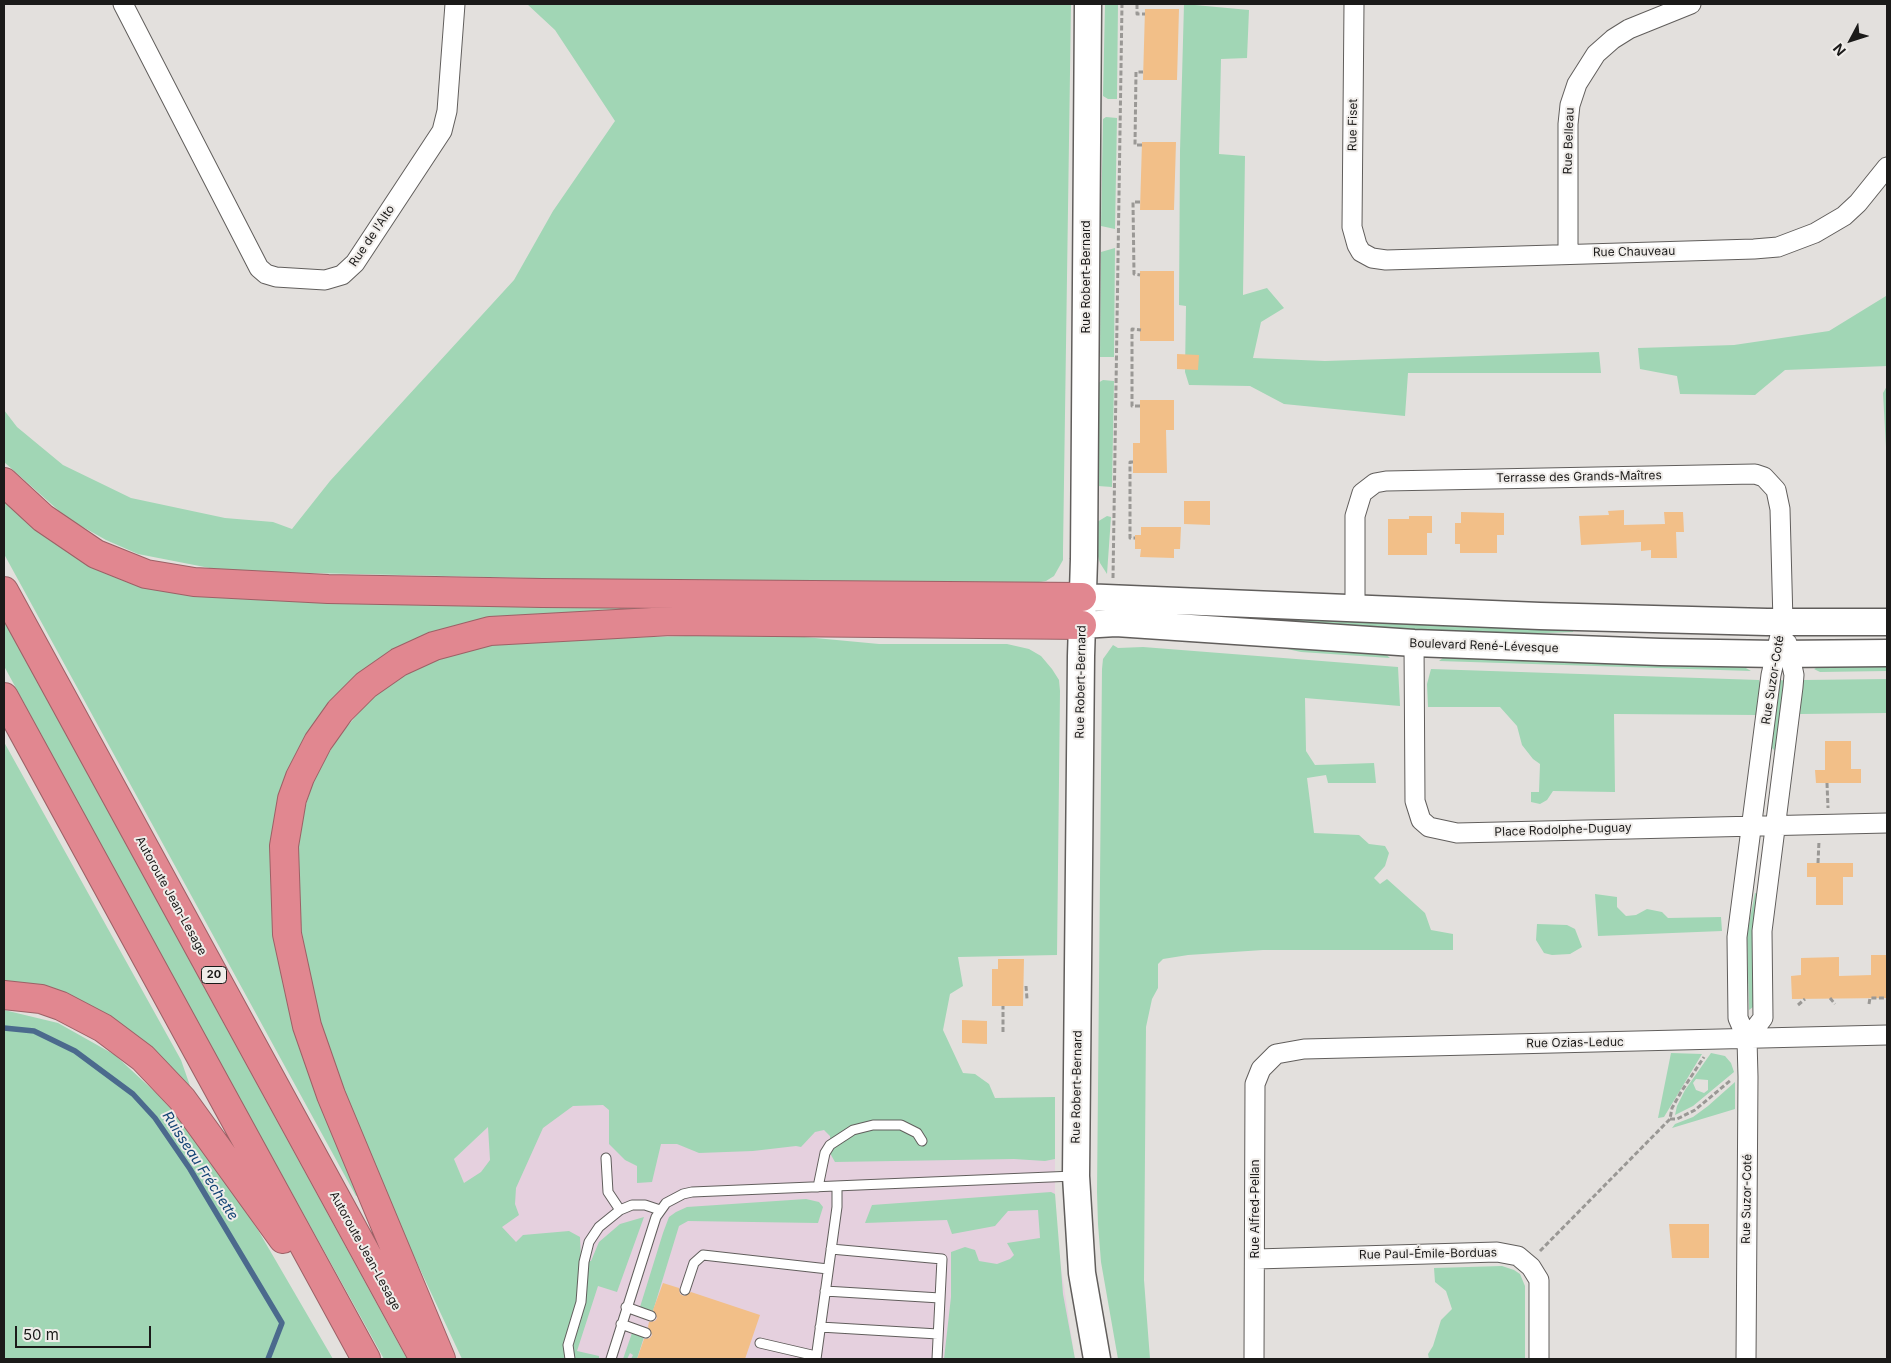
<!DOCTYPE html>
<meta charset="utf-8">
<style>
body{margin:0}
#map{position:relative;width:1891px;height:1363px;overflow:hidden;background:#e3e0dd;font-family:Inter,sans-serif}
canvas{display:block}
.frame{position:absolute;inset:0;border:5px solid #1b1a19;pointer-events:none}
.north{position:absolute;left:1826px;top:15px;width:50px;height:50px;-webkit-text-stroke:4px #f0edea;paint-order:stroke;rotate:230deg;font-size:14px;font-weight:700;line-height:20px;text-align:center;color:#1b1a19}
.north::after{content:'';display:block;margin:auto;width:18px;height:22px;background:#1b1a19;clip-path:polygon(50% 0,100% 100%,50% 72%,0 100%)}
.scale{position:absolute;left:15px;top:1326px;width:136px;height:22px;box-sizing:border-box;border:2px solid #1b1a19;border-top:0;padding-left:6px;font-size:15px;line-height:18px;white-space:nowrap;color:#1b1a19;-webkit-text-stroke:4px #f0edea;paint-order:stroke}
</style>
<div id="map">
<canvas width="1891" height="1363"></canvas>
<div class="frame"></div>
<div class="north">N</div>
<div class="scale">50 m</div>
</div>
<script>
const g = document.querySelector('canvas').getContext('2d');
g.lineJoin = 'round';
function fill(path, color) {
  g.fillStyle = color;
  g.fill(path, 'evenodd');
}
function shape(rows) {
  const path = new Path2D();
  for (const r of rows) {
    path.moveTo(r[0], r[1]);
    for (let i = 2; i < r.length; i += 2) path.lineTo(r[i], r[i + 1]);
  }
  return path;
}
function stroke(path, color, width, dash) {
  g.strokeStyle = color;
  g.lineWidth = width;
  g.lineCap = dash ? 'butt' : 'round';
  g.setLineDash(dash || []);
  g.stroke(path);
}
function drawText(font, color, halo, rows, align = 'center') {
  g.font = font + ' Inter,sans-serif';
  g.lineWidth = 4;
  g.setLineDash([]);
  g.textBaseline = 'middle';
  g.strokeStyle = halo;
  g.fillStyle = color;
  for (const [text, x, y, turn = 0] of rows) {
    g.save();
    g.translate(x, y);
    g.rotate((+turn || 0) * Math.PI / 180);
    g.textAlign = isNaN(turn) ? turn : align;
    if (halo) g.strokeText(text, 0, 0);
    g.fillText(text, 0, 0);
    g.restore();
  }
}
const commercial = shape([
 [633,1092,813,1113,995,1098,1055,1097,1055,1194,1058,1248,1075,1359,541,1359,489,1244,454,1159,488,1127,486,1104]
]);
const green = shape([
 [527,4,1071,4,1063,550,1063,560,1054,576,1046,581,1033,583,663,581,225,571,138,554,106,540,67,518,4,462,4,410,17,427,63,465,131,498,225,518,273,522,292,529,330,481,514,280,553,211,615,121,555,30],
 [1105,4,1118,4,1117,99,1108,99,1103,96],
 [1184,4,1249,10,1247,58,1221,59,1219,154,1245,156,1243,295,1267,288,1284,308,1261,322,1253,358,1325,361,1599,352,1601,373,1408,373,1405,416,1284,404,1250,386,1189,385,1185,372,1186,306,1179,305,1180,151],
 [1106,117,1117,118,1115,229,1101,226,1103,119],
 [1115,248,1114,357,1100,357,1101,252],
 [1886,296,1887,366,1785,370,1755,395,1680,394,1677,376,1640,369,1638,348,1734,345,1829,331],
 [1103,380,1114,381,1112,487,1098,486,1098,383],
 [1887,386,1887,465,1883,393],
 [4,493,123,577,1056,610,1056,615,566,617,366,674,276,842,360,1195,356,1196,4,554],
 [1107,516,1111,517,1107,574,1100,563,1097,553,1097,522],
 [1360,618,1574,628,1573,632,1490,635,1288,623,1289,619],
 [4,621,336,1229,407,1359,384,1359,170,973,4,666],
 [686,636,794,636,879,644,1007,644,1029,649,1041,656,1052,669,1059,680,1060,691,1057,955,958,957,963,986,950,994,943,1030,963,1073,975,1074,989,1084,995,1098,1055,1097,1055,1159,1045,1161,1014,1159,835,1162,831,1155,830,1136,824,1130,815,1132,801,1147,796,1146,753,1151,699,1153,677,1144,661,1144,652,1182,637,1183,637,1166,625,1160,609,1144,609,1110,603,1105,573,1106,543,1128,516,1188,515,1204,519,1215,502,1227,516,1242,523,1235,569,1231,580,1237,581,1260,591,1261,599,1242,620,1224,644,1217,617,1292,598,1286,577,1351,599,1356,599,1359,462,1359,383,1190,352,1117,314,1007,306,967,300,916,298,865,300,825,314,778,339,736,369,701,398,678,432,660,465,649,510,641],
 [488,1127,490,1160,481,1172,464,1183,454,1159],
 [1113,645,1118,648,1143,647,1398,667,1400,706,1305,698,1306,751,1315,765,1374,763,1376,783,1328,783,1326,775,1307,778,1314,833,1359,835,1369,844,1385,846,1389,853,1385,866,1374,878,1380,884,1387,879,1425,913,1431,930,1453,934,1453,950,1263,950,1188,955,1163,959,1158,964,1158,988,1152,999,1146,1027,1144,1280,1150,1359,1118,1359,1101,1262,1098,1224,1097,1192,1102,669,1103,659],
 [1278,647,1384,653,1390,658,1301,652],
 [1444,657,1739,664,1751,671,1439,661],
 [1887,665,1887,671,1820,672,1814,669,1820,666],
 [1431,669,1759,680,1761,686,1758,715,1614,714,1615,792,1553,791,1547,800,1540,804,1531,802,1531,792,1539,792,1540,764,1533,759,1522,745,1517,726,1500,707,1428,707,1427,684],
 [1887,679,1887,713,1800,714,1803,680],
 [1781,680,1785,681,1777,750,1775,751,1771,747,1779,683],
 [4,742,181,1060,196,1103,173,1077,4,985],
 [1755,893,1760,895,1753,937,1753,1007,1749,1010,1747,934],
 [1595,894,1617,897,1617,907,1626,916,1636,915,1647,909,1662,912,1668,918,1721,917,1722,931,1598,936],
 [1537,924,1567,925,1575,929,1582,947,1570,954,1552,955,1544,953,1536,940],
 [4,1010,58,1023,115,1055,156,1093,185,1124,231,1190,258,1230,333,1359,4,1359],
 [1671,1053,1702,1054,1664,1117,1658,1118],
 [1711,1053,1725,1056,1731,1063,1734,1072,1693,1106,1675,1115,1677,1106,1685,1090],
 [1696,1079,1708,1080,1708,1090,1704,1093,1696,1090,1693,1083],
 [1735,1082,1735,1109,1672,1128,1675,1124,1693,1117,1708,1106],
 [1051,1192,1055,1194,1063,1294,1075,1359,944,1359,951,1297,951,1252,965,1247,975,1250,979,1261,997,1264,1010,1259,1014,1255,1007,1243,1040,1238,1038,1210,1008,1211,995,1226,952,1234,947,1220,865,1223,872,1205],
 [806,1199,819,1202,823,1207,818,1223,688,1221,679,1226,653,1311,640,1307,663,1233,669,1217,676,1212,687,1207],
 [1502,1266,1514,1270,1520,1274,1525,1286,1525,1359,1429,1359,1428,1354,1433,1346,1441,1320,1452,1309,1446,1291,1435,1282,1434,1268],
 [632,1333,644,1337,637,1359,631,1359,633,1355,630,1353,627,1359,623,1359]
]);
const stream = shape([
 [4,1028,34,1031,75,1051,133,1094,155,1118,190,1169,282,1323,268,1359]
]);
const building = shape([
 [1145,9,1179,9,1177,80,1143,80],
 [1142,142,1176,142,1174,210,1140,210],
 [1140,271,1174,271,1174,341,1140,341],
 [1177,354,1199,355,1198,370,1177,369],
 [1140,400,1174,400,1174,430,1166,430,1167,473,1133,473,1133,443,1140,443],
 [1184,501,1210,501,1210,525,1184,524],
 [1624,510,1624,525,1665,524,1664,512,1683,512,1684,532,1676,532,1677,558,1651,558,1651,550,1641,551,1641,542,1581,545,1579,516,1609,515,1608,511],
 [1461,512,1504,513,1504,535,1497,535,1497,553,1460,553,1460,544,1455,544,1455,523,1461,523],
 [1409,516,1432,516,1432,533,1427,533,1427,555,1388,555,1388,519,1409,519],
 [1141,527,1181,527,1180,549,1174,549,1174,558,1140,557,1141,549,1135,549,1135,535,1141,535],
 [1825,741,1851,741,1851,769,1861,769,1861,783,1816,783,1815,770,1825,770],
 [1807,863,1853,863,1853,877,1843,877,1843,905,1816,905,1816,877,1807,877],
 [1871,955,1887,955,1887,998,1792,999,1791,976,1801,975,1801,958,1839,957,1839,976,1871,975],
 [998,959,1024,959,1023,1006,992,1006,992,969,998,969],
 [962,1020,987,1021,987,1044,962,1043],
 [1669,1224,1709,1224,1709,1258,1672,1258],
 [663,1283,679,1288,680,1294,684,1296,691,1292,760,1315,745,1359,637,1359,644,1339,650,1338,652,1335,648,1327,649,1322,655,1321,657,1318,653,1310]
]);
const path = shape([
 [1137,4,1137,14,1145,14],
 [1142,145,1135,145,1136,72,1143,72],
 [1140,202,1133,202,1134,274,1140,275],
 [1140,406,1132,406,1132,329,1141,330],
 [1133,462,1130,462,1130,538,1135,538],
 [1113,578,1122,4],
 [1827,783,1828,808],
 [1818,863,1819,841],
 [1026,986,1027,999],
 [1830,998,1835,1004],
 [1869,1004,1870,998,1887,998],
 [1798,1005,1805,999],
 [1003,1032,1003,1006],
 [1670,1119,1677,1119,1695,1110,1731,1080],
 [1540,1251,1670,1119,1672,1108,1681,1092,1704,1057]
]);
const lane = shape([
 [606,1158,608,1192,620,1210],
 [818,1187,825,1153,830,1145,853,1130,873,1125,901,1125,917,1133,922,1141],
 [831,1249,942,1259,937,1359],
 [685,1290,694,1263,703,1255,828,1269],
 [825,1291,940,1298],
 [626,1307,651,1316],
 [621,1324,646,1333],
 [820,1327,938,1334],
 [760,1343,816,1356],
 [570,1359,568,1345,581,1302,584,1262,589,1242,599,1227,620,1210,632,1205,645,1205,660,1210],
 [611,1359,656,1217,666,1203,683,1194,692,1192,1074,1176],
 [816,1359,837,1207,837,1186]
]);
const street = shape([
 [123,4,259,268,266,274,276,277,325,280,342,275,355,263,442,131,447,111,455,4],
 [1354,4,1352,227,1357,245,1361,252,1372,258,1386,260,1754,249,1778,247,1815,233,1844,216,1858,203,1887,167],
 [1568,253,1568,124,1570,105,1577,84,1596,54,1613,39,1629,29,1691,4],
 [1355,608,1355,516,1362,493,1375,483,1386,481,1755,474,1764,477,1776,490,1780,509,1783,622,1771,675,1737,937,1738,1018,1747,1039,1748,1077,1746,1359],
 [1414,643,1415,801,1421,820,1429,827,1457,833,1887,823],
 [1747,1039,1763,1018,1762,931,1793,687,1794,675,1787,643],
 [1256,1259,1497,1252,1518,1256,1531,1267,1539,1280,1539,1359],
 [1254,1359,1255,1084,1261,1069,1276,1054,1304,1049,1887,1035]
]);
const secondary = shape([
 [1088,4,1084,559,1081,656,1076,1176,1082,1273,1097,1359],
 [1082,597,1540,616,1767,622,1887,622],
 [1082,625,1116,623,1414,643,1660,652,1777,654,1887,653]
]);
const highway = shape([
 [4,482,43,518,96,554,146,574,194,582,328,589,542,593,1082,597],
 [4,591,424,1359],
 [4,697,366,1359],
 [4,995,41,999,61,1006,103,1028,143,1058,182,1099,283,1239],
 [441,1359,331,1095,307,1026,287,934,284,846,292,799,300,777,318,742,340,711,366,685,399,662,434,646,490,631,671,621,1082,625]
]);
const shields = [
 [214,975,25]
];
const shieldNames = [
 ["20",214,975]
];
const streetNames = [
 ["Rue Fiset",1353,125,-89],
 ["Rue Belleau",1569,141,-88],
 ["Rue de l'Alto",372,236,-56],
 ["Rue Chauveau",1634,252,-1],
 ["Rue Robert-Bernard",1086,277,-90],
 ["Terrasse des Grands-Maîtres",1579,477,-1],
 ["Boulevard René-Lévesque",1484,646,2],
 ["Rue Suzor-Coté",1773,680,-81],
 ["Rue Robert-Bernard",1081,682,-89],
 ["Place Rodolphe-Duguay",1563,830,-2],
 ["Autoroute Jean-Lesage",171,896,61],
 ["Rue Ozias-Leduc",1575,1043,-1],
 ["Rue Robert-Bernard",1077,1087,-89],
 ["Rue Suzor-Coté",1747,1199,-89],
 ["Rue Alfred-Pellan",1255,1209,-90],
 ["Autoroute Jean-Lesage",365,1251,61],
 ["Rue Paul-Émile-Borduas",1428,1254,-1]
];
const waterNames = [
 ["Ruisseau Fréchette",200,1166,57]
];
fill(commercial, '#e5d0de');
fill(green, '#a1d6b5');
stroke(stream, '#4b6a8d', 5.5);
fill(building, '#f2bf88');
stroke(lane, '#615e5c', 11);
stroke(street, '#615e5c', 21);
stroke(secondary, '#615e5c', 29);
stroke(highway, '#9c6166', 30);
stroke(path, '#9a9895', 3, [5, 2.5]);
stroke(lane, '#fff', 9);
stroke(street, '#fff', 19);
stroke(secondary, '#fff', 26);
stroke(highway, '#e18790', 28);
for (const [x, y, w] of shields) {
  const box = new Path2D();
  box.roundRect(x - w / 2, y - 8.5, w, 17, 4);
  g.fillStyle = '#f0edea';
  g.fill(box);
  stroke(box, '#1b1a19', 1);
}
drawText('bold 11px', '#1b1a19', null, shieldNames);
drawText('12px', '#1b1a19', '#f0edea', streetNames);
drawText('italic 14px', '#134475', '#f0edea', waterNames);
</script>
